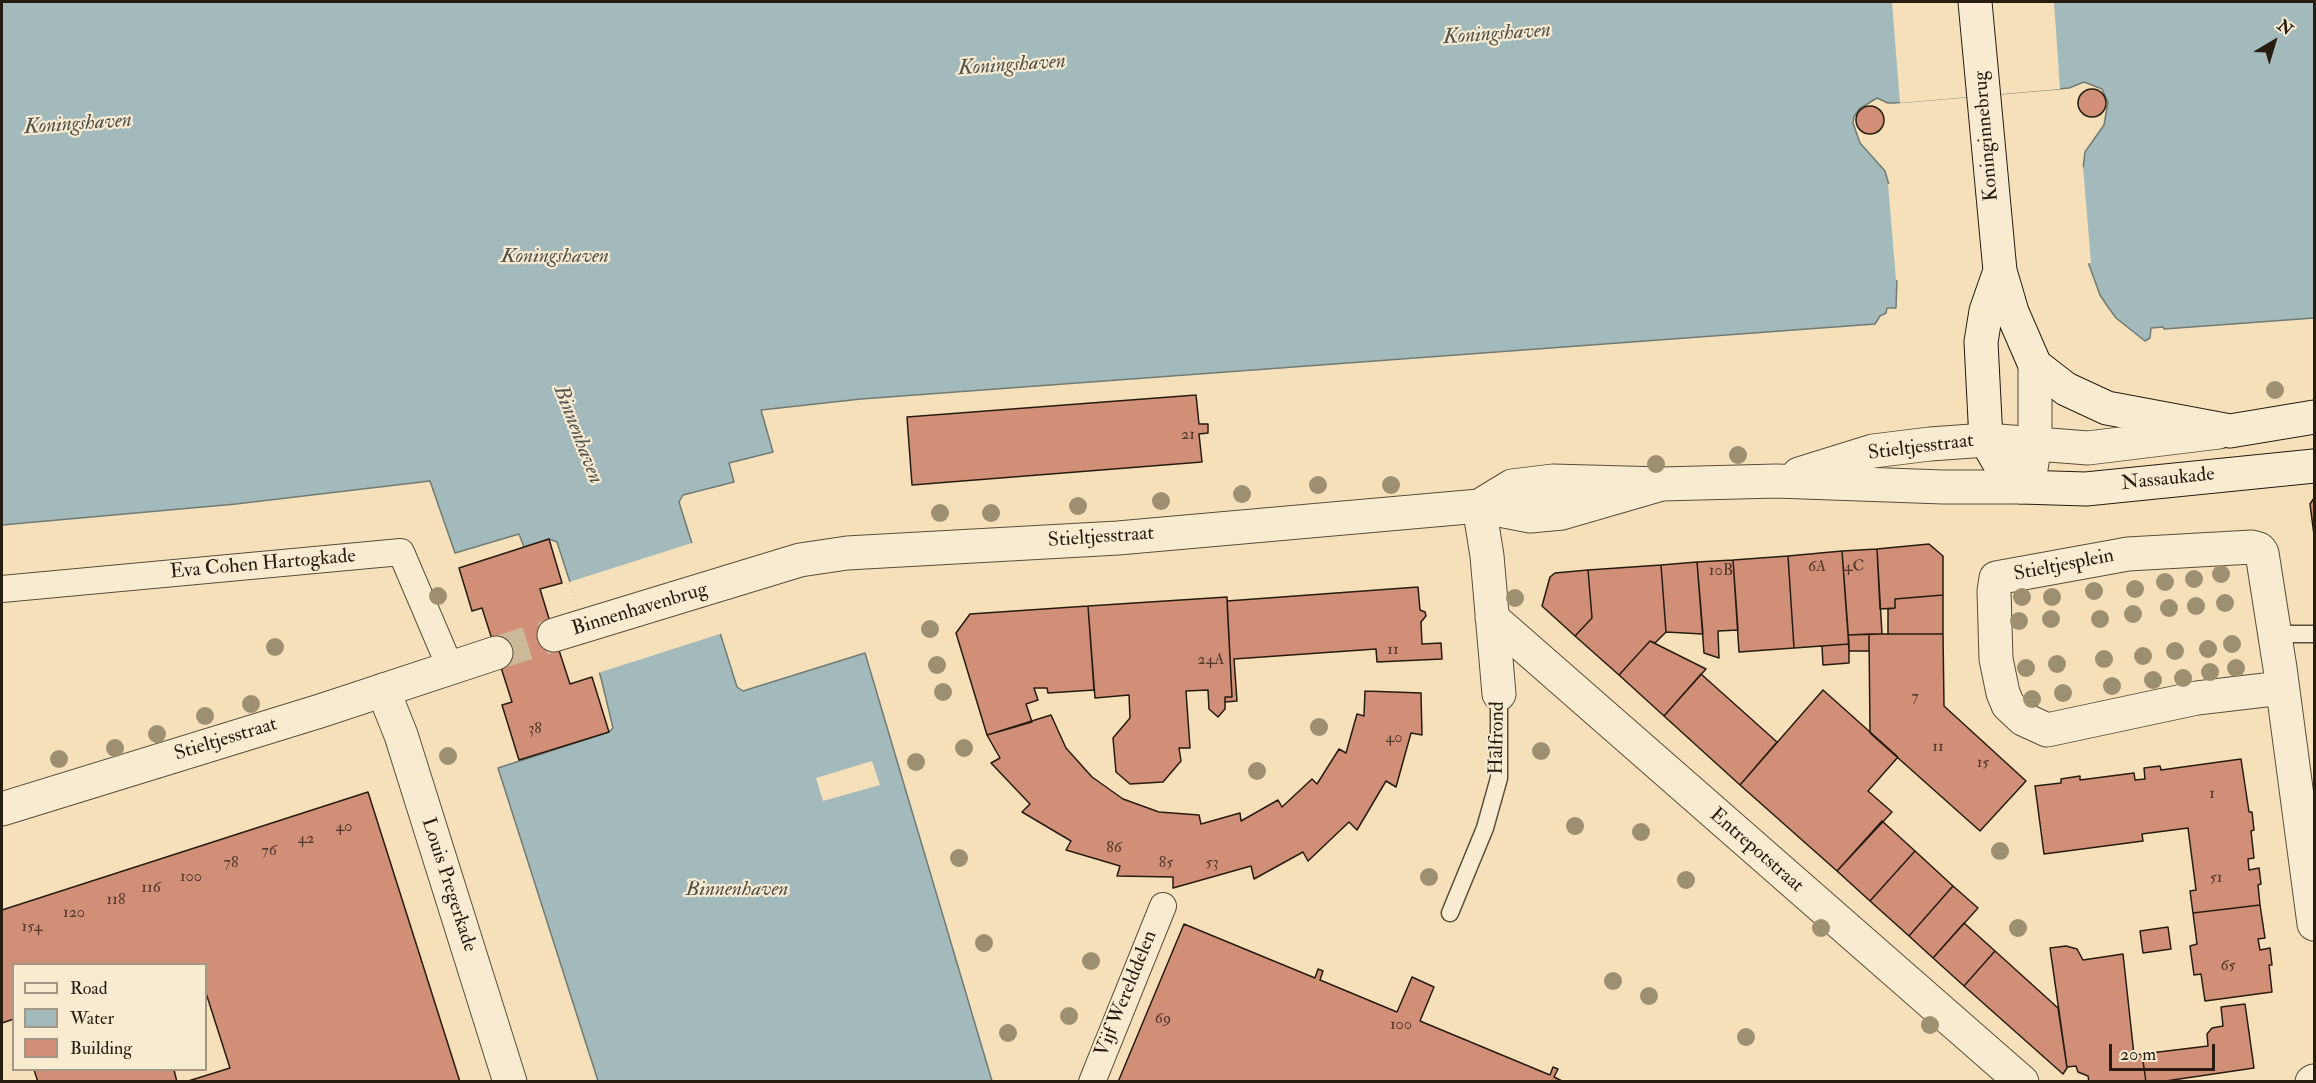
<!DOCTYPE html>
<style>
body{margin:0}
#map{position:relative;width:2316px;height:1083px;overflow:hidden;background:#f5e0ba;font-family:"IM FELL Double Pica",serif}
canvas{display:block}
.frame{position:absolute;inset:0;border:3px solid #261c0f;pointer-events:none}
.legend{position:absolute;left:12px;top:963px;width:195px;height:108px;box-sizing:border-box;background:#f8ebd2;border:2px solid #a49884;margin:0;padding:8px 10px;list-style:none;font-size:18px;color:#261c0f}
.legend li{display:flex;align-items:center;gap:12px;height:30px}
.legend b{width:30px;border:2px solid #a49884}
.north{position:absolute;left:2244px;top:12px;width:60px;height:60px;-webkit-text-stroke:4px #f8ebd2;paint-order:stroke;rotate:38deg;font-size:16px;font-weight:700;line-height:24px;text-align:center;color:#261c0f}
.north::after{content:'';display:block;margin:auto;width:21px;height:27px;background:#261c0f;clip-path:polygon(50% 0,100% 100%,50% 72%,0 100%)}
.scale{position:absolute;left:2109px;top:1044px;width:106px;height:27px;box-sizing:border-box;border:3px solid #261c0f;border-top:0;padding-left:8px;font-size:18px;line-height:21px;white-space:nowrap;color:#261c0f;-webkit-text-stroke:4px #f8ebd2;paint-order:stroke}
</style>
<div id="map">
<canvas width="2316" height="1083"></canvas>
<div class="frame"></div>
<ul class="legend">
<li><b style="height:8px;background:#f8ebd2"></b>Road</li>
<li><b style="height:16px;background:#a2babb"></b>Water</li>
<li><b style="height:16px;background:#d18f77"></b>Building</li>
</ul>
<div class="north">N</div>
<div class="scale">20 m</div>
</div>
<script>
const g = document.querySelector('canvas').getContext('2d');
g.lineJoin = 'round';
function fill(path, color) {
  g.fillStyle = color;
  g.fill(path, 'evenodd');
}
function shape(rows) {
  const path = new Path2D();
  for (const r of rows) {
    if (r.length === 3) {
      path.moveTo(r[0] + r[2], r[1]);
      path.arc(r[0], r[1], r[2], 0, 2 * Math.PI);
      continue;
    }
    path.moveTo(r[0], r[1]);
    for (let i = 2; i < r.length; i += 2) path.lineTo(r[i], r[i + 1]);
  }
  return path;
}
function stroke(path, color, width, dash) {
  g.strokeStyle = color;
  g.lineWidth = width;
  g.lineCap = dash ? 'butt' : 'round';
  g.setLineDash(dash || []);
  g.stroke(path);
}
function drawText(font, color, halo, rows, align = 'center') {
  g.font = font + ' "IM FELL Double Pica",serif';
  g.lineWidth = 4.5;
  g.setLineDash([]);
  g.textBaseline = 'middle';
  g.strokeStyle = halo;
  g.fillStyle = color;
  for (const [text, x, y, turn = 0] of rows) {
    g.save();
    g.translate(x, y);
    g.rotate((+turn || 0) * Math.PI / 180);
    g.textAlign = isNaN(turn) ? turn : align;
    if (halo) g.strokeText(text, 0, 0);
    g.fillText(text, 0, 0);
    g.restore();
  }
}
const water = shape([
 [2,2,2314,2,2314,318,2164,329,2163,327,2151,328,2150,338,2145,341,2116,318,2108,307,2100,295,2088,262,1897,277,1896,308,1887,308,1886,313,1880,316,1875,324,861,399,761,410,773,452,729,463,734,482,683,495,679,502,737,687,743,691,865,653,992,1081,598,1081,498,768,609,732,613,728,601,678,557,542,549,539,524,547,519,534,455,553,430,481,236,504,2,525,2,2],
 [2084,82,2102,89,2108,102,2104,125,2085,152,2083,168,1889,185,1885,171,1860,143,1853,123,1854,117,1859,109,1877,98,1888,103,1894,103,2069,88,2084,82]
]);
const pier = shape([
 [1892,2,2054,2,2060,89,1900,103],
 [2083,166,2091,263,1896,280,1888,184],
 [695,542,723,633,598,673,569,582],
 [872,761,880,785,823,801,816,778]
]);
const building = shape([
 [2092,103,14],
 [1870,120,14],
 [1196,395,1199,424,1208,424,1208,433,1199,434,1202,462,912,485,907,417,1196,395],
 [2314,498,2314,535,2310,504,2314,498],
 [549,539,562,583,540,589,554,635,570,684,592,677,609,732,519,760,502,705,512,702,505,680,482,608,472,611,459,568,549,539],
 [1929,544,1943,556,1943,595,1895,599,1895,608,1880,609,1877,549,1929,544],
 [1877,549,1882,634,1848,635,1842,551,1877,549],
 [1842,551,1849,644,1794,648,1788,556,1842,551],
 [1788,556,1794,648,1739,652,1733,560,1788,556],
 [1733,560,1738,630,1718,631,1719,658,1704,653,1697,562,1733,560],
 [1697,562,1703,634,1666,632,1661,565,1697,562],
 [1661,565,1666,632,1655,643,1650,641,1619,675,1575,636,1592,618,1588,570,1661,565],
 [1588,570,1592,618,1575,636,1542,606,1550,577,1555,573,1588,570],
 [1418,587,1420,610,1425,612,1426,616,1421,622,1422,644,1441,643,1442,659,1377,662,1376,649,1234,659,1237,701,1225,702,1225,697,1232,697,1227,601,1418,587],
 [1943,595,1943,634,1888,634,1888,609,1895,608,1895,599,1943,595],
 [1227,597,1232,697,1225,697,1225,709,1218,717,1209,709,1208,690,1186,691,1190,748,1179,748,1181,761,1163,782,1130,784,1116,772,1113,738,1130,718,1129,695,1095,698,1088,606,1227,597],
 [1088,606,1094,690,1048,693,1047,688,1034,688,1038,700,1026,704,1032,722,987,735,956,633,970,614,1088,606],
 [1869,634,1943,634,1944,706,2026,781,1980,831,1870,733,1869,634],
 [1869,634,1869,651,1849,651,1848,635,1869,634],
 [1650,641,1706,669,1664,716,1619,675,1650,641],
 [1849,644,1849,663,1823,665,1822,646,1849,644],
 [1701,674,1777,742,1740,785,1664,716,1701,674],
 [1823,690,1898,757,1868,791,1892,812,1837,871,1740,785,1823,690],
 [1365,691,1421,693,1422,735,1411,733,1396,787,1386,781,1357,830,1349,822,1308,861,1303,852,1254,879,1251,866,1173,888,1173,877,1117,876,1120,866,1066,850,1071,841,1022,812,1030,804,991,763,1000,758,987,735,1051,715,1066,748,1092,777,1123,799,1159,812,1199,815,1201,824,1240,813,1241,821,1278,800,1282,807,1312,779,1317,784,1339,749,1346,753,1357,714,1364,716,1365,691],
 [2241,759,2249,812,2252,812,2254,830,2251,831,2254,858,2248,859,2249,870,2259,868,2261,884,2258,885,2260,905,2193,913,2190,891,2196,890,2188,828,2142,834,2143,841,2044,854,2035,786,2061,783,2061,779,2080,776,2080,780,2134,773,2135,780,2145,779,2144,768,2160,766,2161,770,2241,759],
 [368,792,460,1082,185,1082,230,1068,206,993,206,964,14,964,14,1019,2,1023,2,910,368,792],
 [1882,821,1915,851,1870,901,1837,871,1882,821],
 [1915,851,1953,886,1909,936,1870,901,1915,851],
 [1953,886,1978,908,1933,958,1909,936,1953,886],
 [2260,905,2265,938,2258,939,2260,950,2270,948,2272,965,2269,965,2272,992,2205,1001,2201,974,2194,975,2190,946,2197,944,2193,913,2260,905],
 [1964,923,1995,951,1964,986,1933,958,1964,923],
 [1184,924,1315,978,1318,969,1323,971,1320,980,1397,1012,1412,977,1434,987,1420,1021,1550,1075,1553,1067,1558,1069,1554,1077,1564,1082,1118,1082,1184,924],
 [2168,927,2171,949,2143,953,2140,931,2168,927],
 [2066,946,2077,949,2083,960,2123,954,2134,1055,2142,1054,2146,1082,2089,1082,2088,1076,2078,1072,2076,1066,2067,1067,2050,948,2066,946],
 [1995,951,2058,1008,2067,1068,2063,1074,1964,986,1995,951],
 [2245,1004,2254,1068,2159,1082,2146,1082,2142,1054,2208,1046,2207,1034,2212,1028,2223,1026,2221,1007,2245,1004],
 [34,1070,174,1070,177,1082,38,1082,34,1070]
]);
const tertiaryTunnel = shape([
 [496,653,554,635]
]);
const service = shape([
 [2275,634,2314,634],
 [1450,913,1485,828,1499,778,1499,694]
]);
const pedestrian = shape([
 [2,589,401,552,450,667],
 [1092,1082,1163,906]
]);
const minor = shape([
 [1479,506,1487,556,1499,694],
 [1492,618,2022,1082],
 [2282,688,2197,698,2047,730,2023,719,2008,705,2003,693,1996,659,1994,591,1996,578,2128,554,2252,547,2259,549,2262,553,2280,668,2314,924],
 [383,690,401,735,510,1082],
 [2312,1082,2314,1081]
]);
const tertiary = shape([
 [1799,474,1873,451,1930,444,1986,440,2088,448,2219,432],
 [1479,506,1512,486,1553,481,1662,484,1776,481,1943,487,2021,487,2031,469,2035,443,2035,365],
 [554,635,800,560,847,553,1118,538,1479,506,1530,516,1562,513,1662,484],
 [2,809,320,711,496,653]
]);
const secondary = shape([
 [1975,2,2000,271,2012,312,2035,365,2066,389,2107,408,2230,431,2314,417],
 [2000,271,1986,311,1981,342,1986,440,2001,466,2021,487,2086,489,2314,466]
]);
const trees = [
 [2275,390],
 [1738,455],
 [1656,464],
 [1318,485],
 [1391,485],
 [1242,494],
 [1161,501],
 [1078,506],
 [940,513],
 [991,513],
 [2221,574],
 [2194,579],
 [2165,582],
 [2135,589],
 [2094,591],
 [438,596],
 [2022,597],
 [2052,597],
 [1515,598],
 [2225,603],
 [2196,606],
 [2169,608],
 [2133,614],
 [2051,619],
 [2100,619],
 [2019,621],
 [930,629],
 [2232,644],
 [275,647],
 [2208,649],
 [2175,651],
 [2143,656],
 [2104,659],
 [2057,664],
 [937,665],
 [2026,668],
 [2236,668],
 [2210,672],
 [2183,678],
 [2153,680],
 [2112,686],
 [943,692],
 [2063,693],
 [2032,699],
 [251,704],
 [205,716],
 [1319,727],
 [157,734],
 [115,748],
 [964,748],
 [1541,751],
 [448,756],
 [59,759],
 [916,762],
 [1257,771],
 [1575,826],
 [1641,832],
 [2000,851],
 [959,858],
 [1429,877],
 [1686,880],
 [1821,928],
 [2018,928],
 [984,943],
 [1091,961],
 [1613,981],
 [1649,996],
 [1069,1016],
 [1930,1025],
 [1008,1033],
 [1746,1037]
];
const numberNames = [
 ["21",1188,436],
 ["6A",1817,568],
 ["4C",1854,568],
 ["10B",1721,572],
 ["11",1393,651],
 ["24A",1211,661],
 ["7",1915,698],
 ["38",535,730],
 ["40",1394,739],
 ["11",1938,748],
 ["15",1983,764],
 ["1",2212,795],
 ["40",344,828],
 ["42",306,840],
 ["86",1114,849],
 ["76",269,852],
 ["78",231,864],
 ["85",1166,864],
 ["53",1212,864],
 ["100",191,878],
 ["51",2216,879],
 ["116",151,889],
 ["118",116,901],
 ["120",74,914],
 ["154",32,928],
 ["65",2228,967],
 ["69",1163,1020],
 ["100",1401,1026]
];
const streetNames = [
 ["Koninginnebrug",1987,136,-95],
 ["Stieltjesstraat",1921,448,-7],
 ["Nassaukade",2168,480,-6],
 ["Stieltjesstraat",1101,538,-4],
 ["Eva Cohen Hartogkade",263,565,-5],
 ["Stieltjesplein",2064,566,-11],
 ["Binnenhavenbrug",640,610,-17],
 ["Halfrond",1498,738,-89],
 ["Stieltjesstraat",226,740,-17],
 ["Entrepotstraat",1756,851,41],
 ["Louis Pregerkade",448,885,72],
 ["Vijf Werelddelen",1127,994,-68]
];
const waterNames = [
 ["Koningshaven",1497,35,-4],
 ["Koningshaven",1012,66,-4],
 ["Koningshaven",78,125,-4],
 ["Koningshaven",555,257],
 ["Binnenhaven",577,435,69],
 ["Binnenhaven",737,890]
];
fill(water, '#a2babb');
stroke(water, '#707b76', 1.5);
fill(pier, '#f5e0ba');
fill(building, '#d18f77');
stroke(building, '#261c0f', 1.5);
stroke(tertiaryTunnel, '#ccb998', 33, [33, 16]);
stroke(service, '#5a4d3a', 19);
stroke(pedestrian, '#5a4d3a', 28);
stroke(minor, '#5a4d3a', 35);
stroke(tertiary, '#5a4d3a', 35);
stroke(secondary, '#261c0f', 35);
stroke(service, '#f8ebd2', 16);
stroke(pedestrian, '#f8ebd2', 26);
stroke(minor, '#f8ebd2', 33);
stroke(tertiary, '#f8ebd2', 33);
stroke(secondary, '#f8ebd2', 33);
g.fillStyle = '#9d8f70';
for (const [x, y] of trees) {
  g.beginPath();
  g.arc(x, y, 9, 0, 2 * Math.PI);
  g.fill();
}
drawText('16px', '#513929', null, numberNames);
drawText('20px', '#261c0f', '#f8ebd2', streetNames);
drawText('italic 21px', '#51534b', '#f8ebd2', waterNames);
</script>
